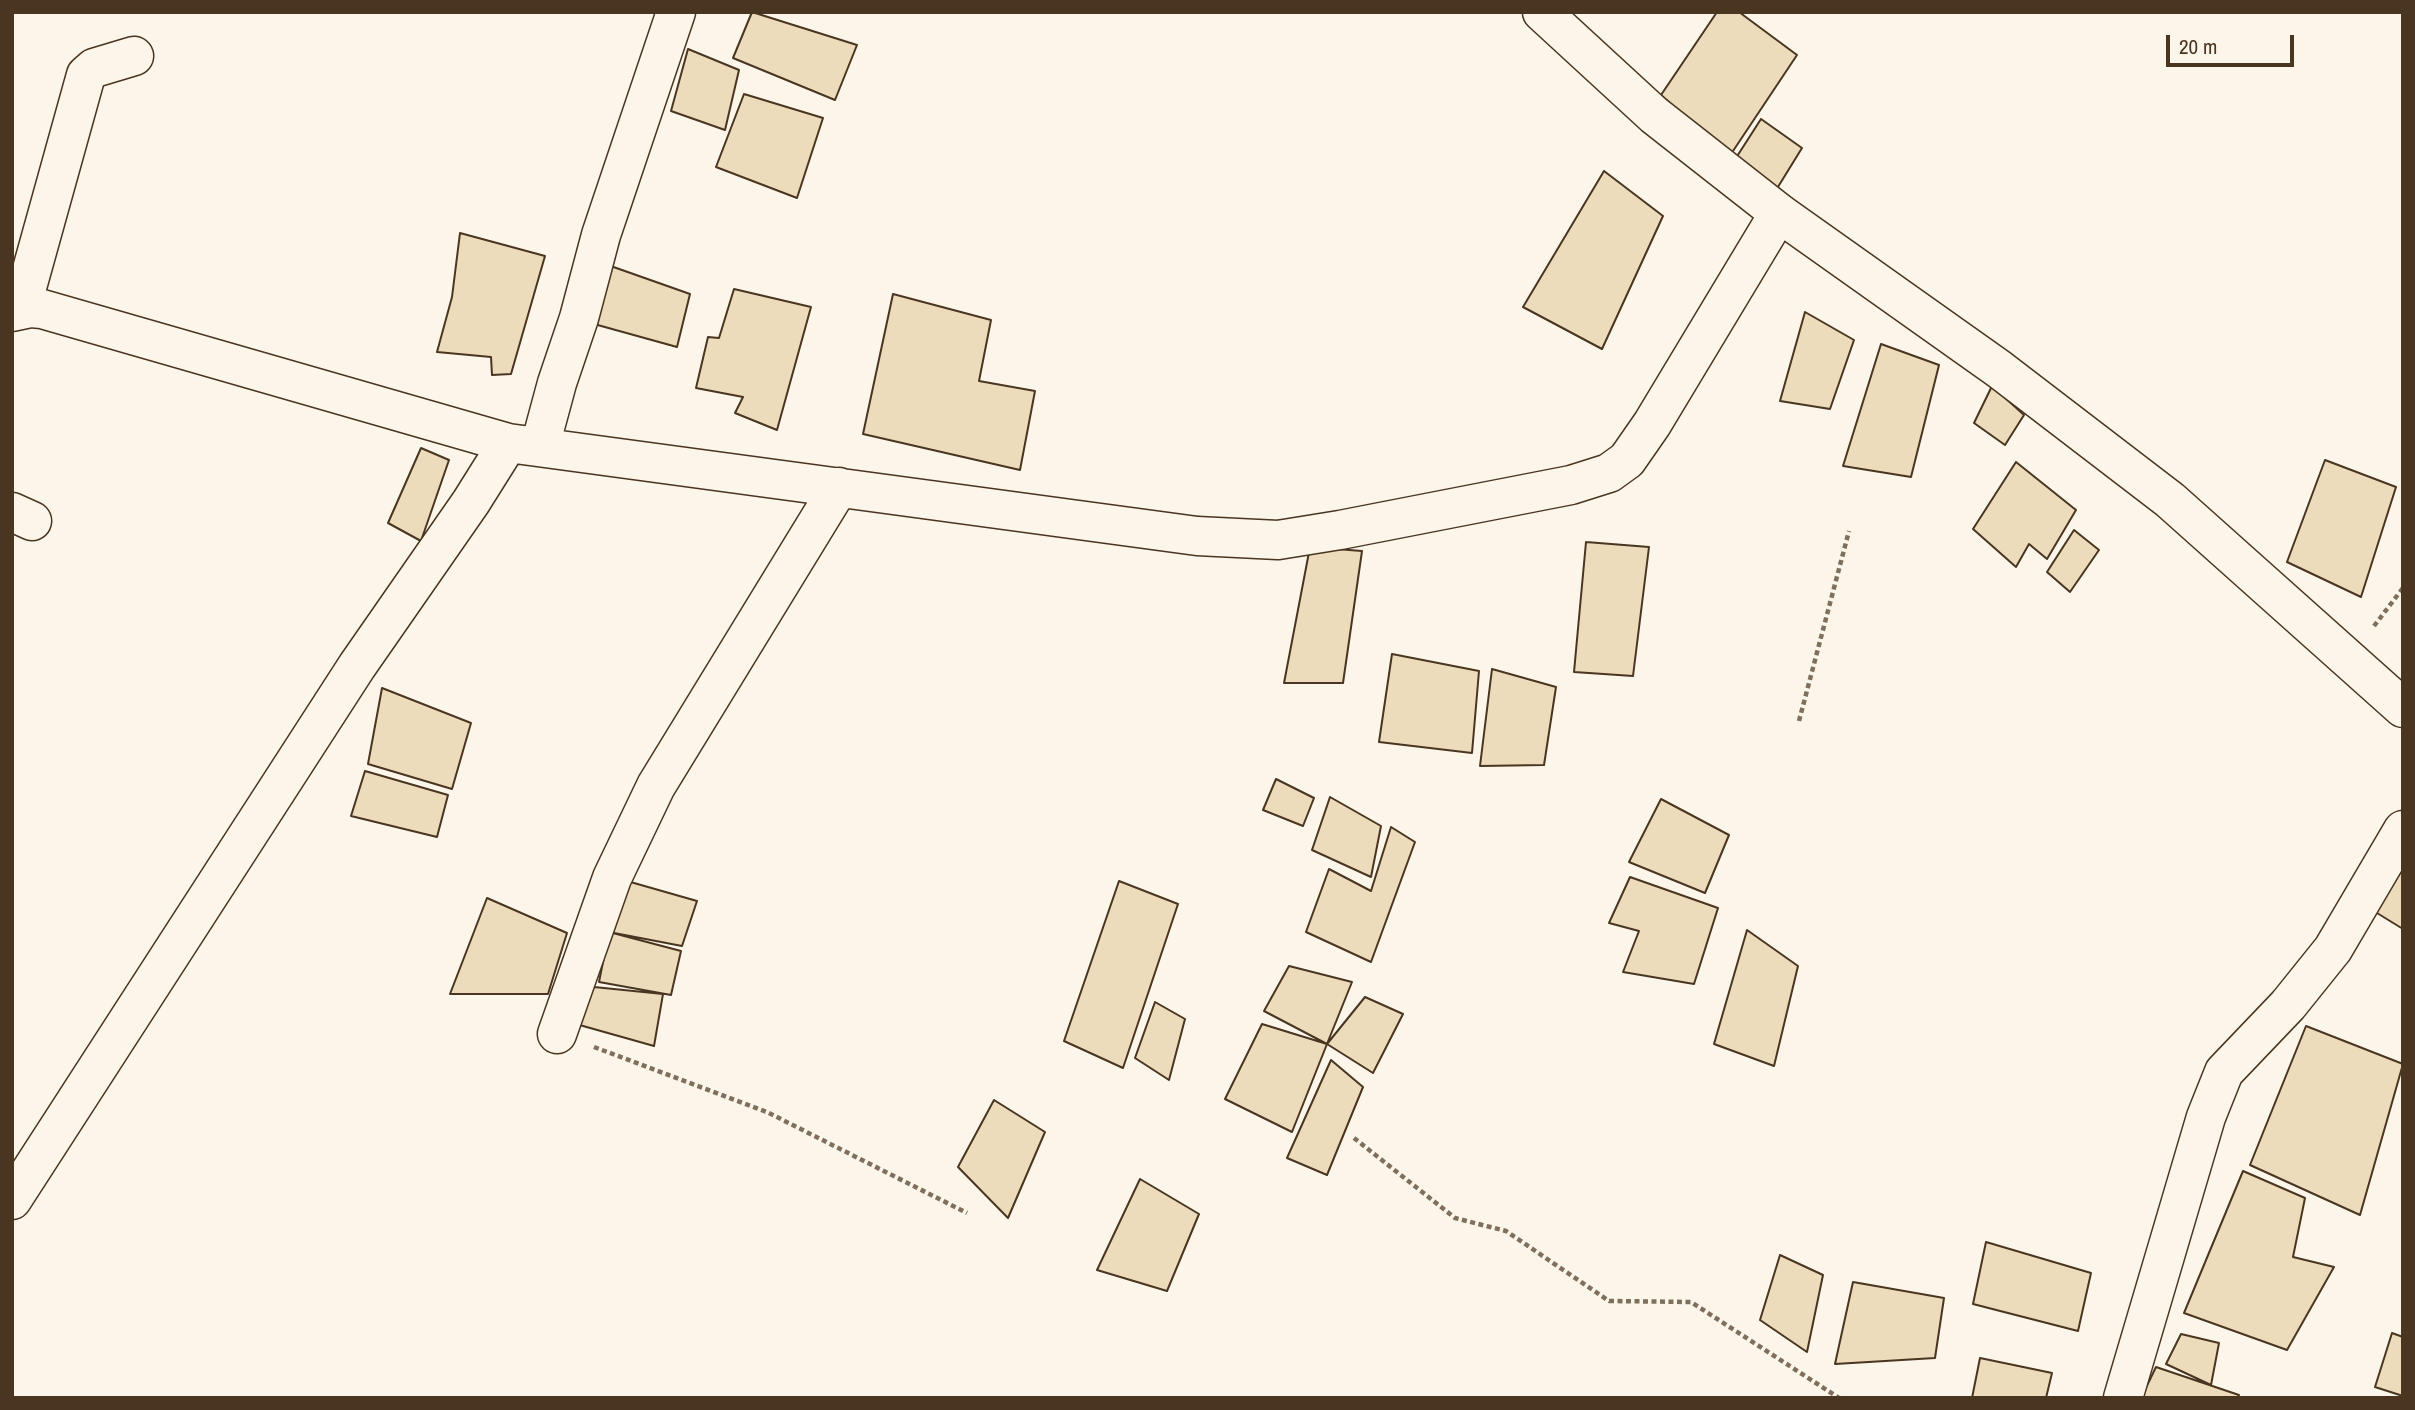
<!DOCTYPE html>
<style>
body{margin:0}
#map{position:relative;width:2415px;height:1410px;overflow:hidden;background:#fbf6e9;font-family:"Archivo Narrow",sans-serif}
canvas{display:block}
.frame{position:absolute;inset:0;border:14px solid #4a3520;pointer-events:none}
.scale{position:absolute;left:2166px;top:35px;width:128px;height:32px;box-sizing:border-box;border:4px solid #4a3520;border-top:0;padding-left:9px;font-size:21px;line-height:24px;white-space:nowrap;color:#4a3520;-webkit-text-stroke:5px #fbf6e9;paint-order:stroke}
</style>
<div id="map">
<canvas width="2415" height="1410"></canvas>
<div class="frame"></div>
<div class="scale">20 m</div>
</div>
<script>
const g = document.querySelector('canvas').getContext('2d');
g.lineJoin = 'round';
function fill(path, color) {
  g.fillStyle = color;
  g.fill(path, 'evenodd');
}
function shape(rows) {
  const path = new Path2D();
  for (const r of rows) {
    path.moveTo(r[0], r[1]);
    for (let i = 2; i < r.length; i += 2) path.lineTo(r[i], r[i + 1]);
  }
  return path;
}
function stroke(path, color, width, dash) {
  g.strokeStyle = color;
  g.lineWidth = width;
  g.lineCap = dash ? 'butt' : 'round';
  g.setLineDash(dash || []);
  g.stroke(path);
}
const building = shape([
 [752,12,857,45,835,100,733,58,752,12],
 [1717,12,1739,12,1797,55,1729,157,1661,95,1717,12],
 [688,49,739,70,725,130,671,111,688,49],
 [744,94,823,118,797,198,716,167,744,94],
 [1761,119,1802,148,1773,195,1734,161,1761,119],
 [1604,171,1663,216,1602,349,1523,307,1604,171],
 [460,233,545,256,511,374,492,375,491,357,437,352,452,297,460,233],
 [605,264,690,294,677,347,594,324,605,264],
 [734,289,811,307,777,430,735,413,743,397,696,388,708,337,719,338,734,289],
 [893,294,991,320,979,381,1035,391,1020,470,863,434,893,294],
 [1805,312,1854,340,1830,409,1780,401,1805,312],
 [1881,344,1939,365,1911,477,1843,466,1881,344],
 [1992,386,2024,415,2005,445,1974,423,1992,386],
 [421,448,449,460,421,541,388,523,421,448],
 [2325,460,2396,487,2361,597,2287,562,2325,460],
 [2016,462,2076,510,2047,559,2029,544,2016,567,1973,529,2016,462],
 [2074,530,2099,550,2070,592,2047,572,2074,530],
 [1586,542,1649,547,1633,676,1574,672,1586,542],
 [1310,547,1362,551,1343,683,1284,683,1310,547],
 [1392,654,1479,671,1472,753,1379,742,1392,654],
 [1492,669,1556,687,1544,765,1480,766,1492,669],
 [382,688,471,723,452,789,368,764,382,688],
 [365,771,448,795,437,837,351,816,365,771],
 [1276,779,1314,798,1303,826,1263,810,1276,779],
 [1330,797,1381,826,1371,877,1312,850,1330,797],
 [1661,799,1729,835,1705,893,1629,862,1661,799],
 [1391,827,1415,842,1371,962,1306,932,1329,869,1371,891,1391,827],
 [2403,847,2403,929,2364,905,2403,847],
 [1630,877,1718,908,1694,984,1623,972,1639,931,1609,923,1630,877],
 [627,881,697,901,682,946,609,932,627,881],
 [1119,881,1178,904,1123,1068,1064,1041,1119,881],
 [487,898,567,933,548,994,450,994,487,898],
 [1747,930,1798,966,1774,1066,1714,1044,1747,930],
 [609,932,681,951,671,995,599,982,609,932],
 [1289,966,1352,982,1327,1044,1264,1011,1289,966],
 [594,987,663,994,654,1046,576,1024,594,987],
 [1365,997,1403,1014,1373,1073,1327,1044,1365,997],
 [1155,1002,1185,1019,1169,1080,1135,1058,1155,1002],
 [1262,1024,1327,1044,1292,1132,1225,1099,1262,1024],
 [2306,1026,2403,1064,2360,1215,2250,1165,2306,1026],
 [1331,1060,1363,1087,1327,1175,1287,1158,1331,1060],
 [994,1100,1045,1132,1008,1218,958,1167,994,1100],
 [2243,1171,2305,1198,2293,1257,2334,1267,2287,1350,2184,1313,2243,1171],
 [1140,1179,1199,1214,1167,1291,1097,1270,1140,1179],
 [1986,1242,2091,1273,2078,1331,1973,1304,1986,1242],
 [1780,1255,1823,1275,1807,1352,1760,1320,1780,1255],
 [1853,1282,1944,1298,1935,1358,1835,1364,1853,1282],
 [2392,1333,2403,1337,2403,1396,2375,1387,2392,1333],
 [2181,1334,2219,1343,2211,1385,2166,1364,2181,1334],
 [1980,1358,2052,1373,2046,1398,1972,1398,1980,1358],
 [2156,1367,2239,1395,2237,1398,2141,1398,2156,1367]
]);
const path = shape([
 [2374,626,2403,588],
 [1799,721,1849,531],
 [594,1047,767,1112,967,1213],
 [1354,1138,1455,1218,1506,1231,1609,1301,1691,1302,1839,1398]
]);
const street = shape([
 [21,309,86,75,94,68,134,56],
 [12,312,31,308,42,309,508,443,1197,536,1278,540,1340,530,1571,485,1609,473,1627,460,1652,424,1779,213],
 [540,446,557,383,579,318,601,235,676,12],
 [12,512,32,521],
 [557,1034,612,878,656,786,839,487],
 [12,1200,357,666,471,502,508,443],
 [2123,1398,2206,1117,2224,1072,2288,1005,2333,949,2403,830]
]);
const secondary = shape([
 [1542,12,1654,115,1779,213,1999,369,2170,500,2403,708]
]);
fill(building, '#ecdcbc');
stroke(building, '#4a3520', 2);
stroke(street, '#4a3520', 41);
stroke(secondary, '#4a3520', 41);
stroke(path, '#7f6f5c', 4.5, [5, 3.5]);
stroke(street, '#fbf6e9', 38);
stroke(secondary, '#fbf6e9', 38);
</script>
